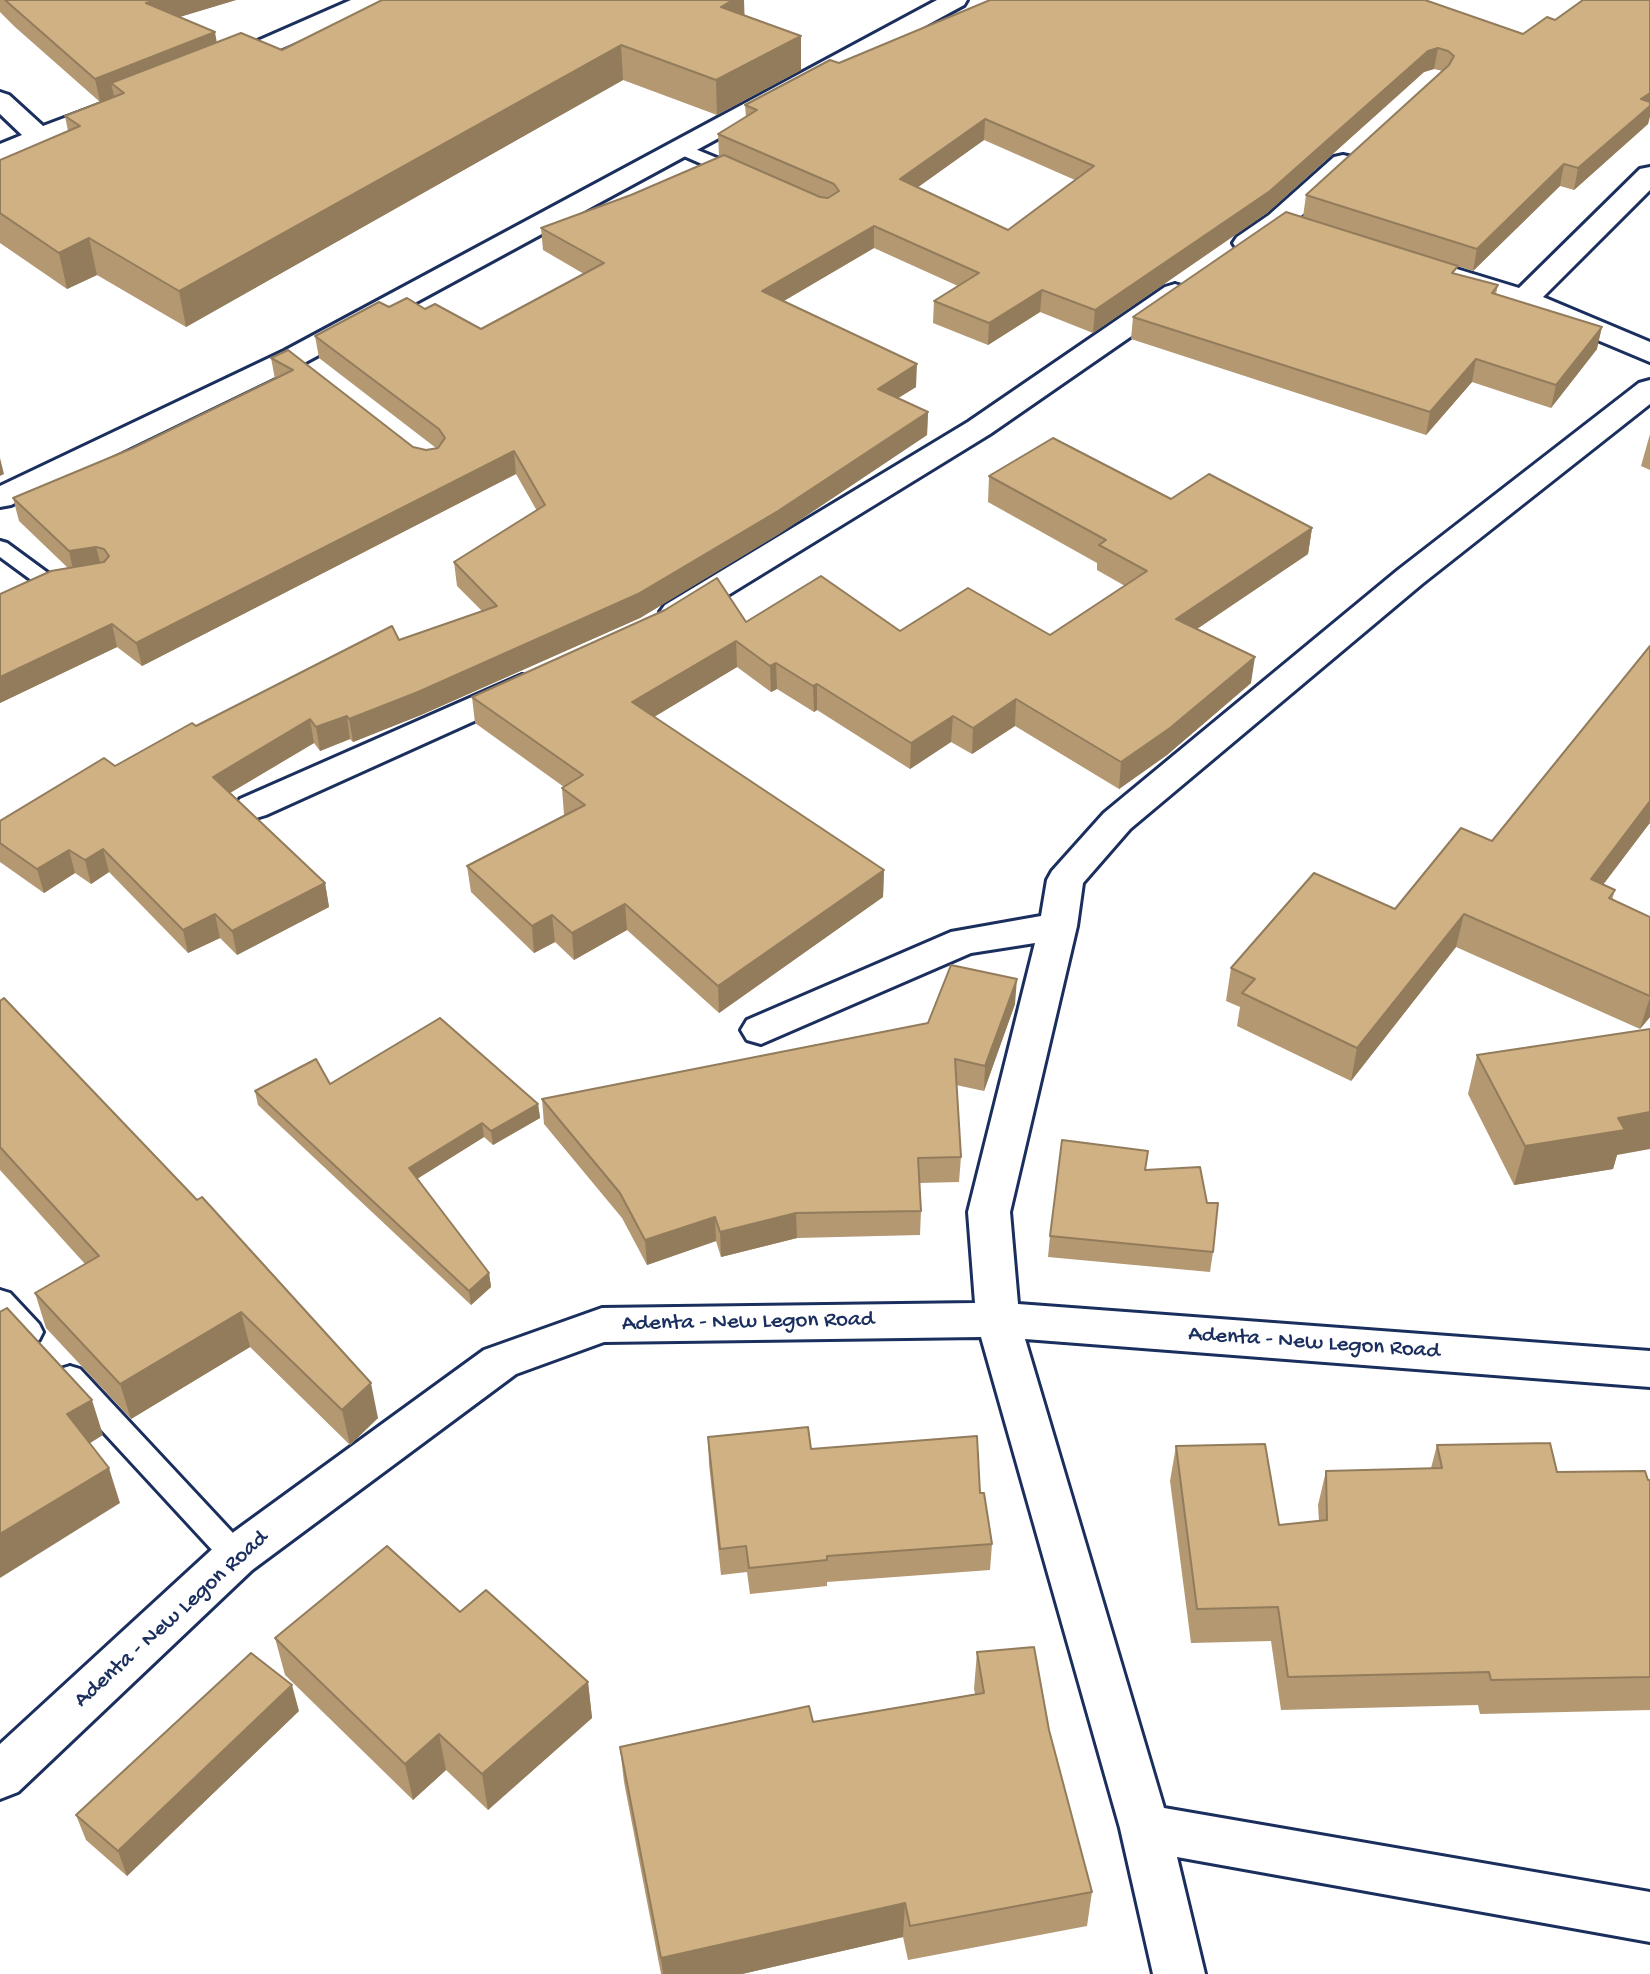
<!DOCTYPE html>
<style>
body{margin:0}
canvas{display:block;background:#fff}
</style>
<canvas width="1650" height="1974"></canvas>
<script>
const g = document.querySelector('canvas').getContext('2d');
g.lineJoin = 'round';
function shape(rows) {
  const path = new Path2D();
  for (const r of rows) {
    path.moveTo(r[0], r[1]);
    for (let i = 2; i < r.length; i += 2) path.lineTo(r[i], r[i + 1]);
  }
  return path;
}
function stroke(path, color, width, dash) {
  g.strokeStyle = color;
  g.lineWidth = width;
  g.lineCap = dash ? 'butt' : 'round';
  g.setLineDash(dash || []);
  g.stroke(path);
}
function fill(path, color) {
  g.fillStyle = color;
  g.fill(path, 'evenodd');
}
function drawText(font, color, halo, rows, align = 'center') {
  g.font = font + ' "Gochi Hand",sans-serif';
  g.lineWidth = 5;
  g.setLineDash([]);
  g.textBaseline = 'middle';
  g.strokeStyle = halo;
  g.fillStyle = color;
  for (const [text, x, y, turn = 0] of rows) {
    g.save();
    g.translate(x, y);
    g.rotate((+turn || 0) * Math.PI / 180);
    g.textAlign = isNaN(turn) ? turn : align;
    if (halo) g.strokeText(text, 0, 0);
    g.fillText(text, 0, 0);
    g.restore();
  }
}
const service = shape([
 [683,144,746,170,749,174,746,178,734,178,677,153,675,149,677,145,683,144],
 [0,541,7,543,56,579,67,578,74,580,77,584,74,588,67,590,45,590,0,557,0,541],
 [0,1290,10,1293,39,1324,43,1332,39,1340,29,1343,19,1340,0,1319,0,1290],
 [70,1366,80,1369,246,1547,251,1556,246,1565,236,1569,226,1565,60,1385,56,1377,60,1369,70,1366]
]);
const minor = shape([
 [351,0,384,0,381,5,232,70,223,73,214,70,210,65,214,60,351,0],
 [937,0,967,0,964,5,304,363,11,505,0,507,0,486,284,351,937,0],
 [0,92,9,95,43,126,115,99,124,101,128,107,124,113,0,161,0,144,22,135,0,114,0,92],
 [1343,155,1352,157,1356,163,1352,169,1289,227,1257,249,1247,251,1237,249,1233,243,1237,237,1269,215,1334,157,1343,155],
 [1650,167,1650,190,1543,297,1650,342,1650,362,1514,305,1437,281,1433,275,1437,269,1447,266,1519,288,1640,169,1650,167],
 [1175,284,1185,287,1189,293,1185,299,990,434,689,619,677,622,665,619,660,612,665,605,968,422,1165,287,1175,284],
 [1650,380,1650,404,1422,584,1130,829,1083,883,1077,926,1010,1212,1018,1304,1650,1351,1650,1387,1025,1339,1164,1808,1650,1892,1650,1942,1177,1857,1205,1974,1153,1974,1120,1828,981,1337,604,1342,516,1374,252,1570,18,1792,0,1799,0,1744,220,1542,484,1350,602,1308,975,1303,968,1212,1035,943,971,953,761,1044,747,1040,741,1030,747,1020,951,932,1041,916,1047,880,1052,871,1104,813,1398,570,1639,383,1650,380],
 [522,675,534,678,539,686,534,694,266,815,253,819,240,815,235,807,240,799,522,675]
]);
const wall = shape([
 [0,0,236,0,179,17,217,42,282,50,744,0,744,16,801,36,801,70,717,115,623,80,186,327,97,275,67,289,0,243,0,160,68,131,65,116,114,97,100,102,15,27,0,12],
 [1650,0,1650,116,1648,124,1574,190,1560,186,1473,271,1303,217,1306,195,1443,71,1434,69,1424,72,1267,213,1093,333,1040,312,988,345,933,323,934,301,958,286,874,248,784,301,916,387,898,398,928,412,927,435,779,534,640,618,421,715,353,742,350,739,320,751,314,743,230,793,325,883,329,907,237,955,220,938,188,953,109,872,91,884,75,873,44,893,0,862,0,821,196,726,399,640,482,611,457,586,454,562,537,511,516,474,142,666,117,647,0,703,0,594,68,568,19,521,13,498,133,448,275,379,271,358,288,350,413,447,426,450,436,448,319,358,315,336,389,307,425,309,481,329,584,274,543,250,541,228,631,195,721,156,719,156,718,134,746,117,745,105,839,63,1523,34,1555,20],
 [984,140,1075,180,1008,230,918,187],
 [1457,274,1498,285,1496,294,1597,349,1551,408,1472,382,1426,435,1131,339,1133,317],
 [1650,434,1650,470,1641,466],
 [989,476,1171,499,1312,528,1308,554,1197,629,1251,683,1167,755,1119,789,1015,726,972,754,951,742,910,769,817,710,814,712,777,689,771,692,737,667,654,717,884,870,883,897,719,1013,627,930,574,960,555,942,534,953,471,892,467,866,565,816,564,815,562,788,564,787,475,723,472,697,746,622,900,631,1050,635,1125,586,1097,570,1097,563,988,502],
 [1650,646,1650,824,1649,824,1603,885,1615,890,1612,900,1650,917,1650,1017,1640,1029,1456,947,1351,1081,1237,1026,1240,1007,1226,1001,1231,968,1395,909,1492,841],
 [0,1001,378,1418,350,1445,250,1347,131,1419,46,1328,35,1293,85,1264,0,1170],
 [1015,1004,984,1091,956,1085,961,1157,959,1182,919,1183,921,1211,920,1235,797,1238,721,1257,716,1241,647,1265,622,1218,544,1124,542,1099,928,1023],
 [1477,1055,1617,1155,1613,1169,1514,1185,1468,1094],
 [330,1084,538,1104,540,1118,493,1145,484,1137,417,1179,489,1273,491,1287,471,1305,258,1105,255,1091],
 [1145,1170,1213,1252,1210,1272,1048,1257,1050,1236],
 [708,1437,811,1449,980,1493,992,1544,990,1570,827,1582,827,1586,750,1594,747,1572,721,1575,709,1464],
 [1437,1445,1557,1472,1650,1480,1650,1710,1480,1714,1478,1705,1281,1710,1271,1641,1191,1643,1170,1481,1176,1446,1279,1525,1319,1521,1318,1505,1326,1471,1431,1468],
 [460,1612,588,1682,592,1718,488,1810,446,1770,413,1800,285,1675,275,1638],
 [977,1652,1049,1730,1092,1892,1087,1926,908,1960,903,1937,742,1974,661,1974,624,1782,620,1747,813,1722,975,1694,974,1689],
 [299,1711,127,1876,86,1840,76,1815]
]);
const shadedWall = shape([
 [156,0,236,0,150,26,146,3],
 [733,0,744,0,745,28,721,7],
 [215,32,219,55,111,83,114,96,100,102,95,79],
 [801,36,801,70,717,115,716,80],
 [621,45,623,80,186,327,179,291],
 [1438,48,1434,69,1424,72,1267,213,1093,333,1095,310,1428,51],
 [1650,93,1650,116,1648,124,1574,190,1578,168,1641,99],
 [985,119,984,140,900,200,900,179],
 [1564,164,1560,186,1473,271,1477,249],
 [874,226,874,248,763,313,762,291],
 [89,238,97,275,67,289,59,253],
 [1042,290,1040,312,988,345,989,323],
 [1602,327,1597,349,1551,408,1556,385],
 [1476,359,1472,382,1426,435,1430,412],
 [917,364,916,387,877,411,878,389],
 [928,412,927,435,779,534,640,618,421,715,353,742,349,719],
 [514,451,516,474,142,666,136,643],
 [0,458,4,474,0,476],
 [1312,528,1308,554,1173,645,1176,619],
 [96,547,102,570,74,574,69,551],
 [112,624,117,647,0,703,0,677],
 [736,641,737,667,634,729,632,702],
 [1255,657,1251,683,1167,755,1119,789,1121,762],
 [776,663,777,689,771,692,770,666],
 [817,684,817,710,814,712,813,686],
 [1016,699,1015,726,972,754,973,728],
 [347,716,350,739,320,751,316,727],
 [953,716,951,742,910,769,911,743],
 [310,719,314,743,218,800,213,777],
 [1650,801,1650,819,1649,824,1582,912,1591,879],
 [103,849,109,872,91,884,85,860],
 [69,850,75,873,44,893,37,869],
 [884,870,883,897,719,1013,718,986],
 [325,883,329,907,237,955,232,931],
 [625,904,627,930,574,960,572,933],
 [215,914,220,938,188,953,183,930],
 [1464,914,1456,947,1351,1081,1357,1048],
 [552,915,555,942,534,953,532,926],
 [1017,979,1015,1004,984,1091,985,1066],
 [1650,997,1650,1017,1640,1029],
 [538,1104,540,1118,493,1145,491,1131],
 [1650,1112,1650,1149,1617,1155,1613,1169,1514,1185,1525,1146,1618,1118],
 [482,1123,484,1137,412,1182,409,1168],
 [796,1213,797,1238,721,1257,720,1232],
 [715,1217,716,1241,647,1265,645,1240],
 [489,1273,491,1287,471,1305,469,1291],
 [241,1312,250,1347,131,1419,120,1384],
 [371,1383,378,1418,350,1445,342,1410],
 [92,1400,103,1435,79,1450,67,1414],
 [109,1468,120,1503,0,1578,0,1534],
 [588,1682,592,1718,488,1810,482,1774],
 [292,1685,299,1711,127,1876,118,1851],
 [439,1734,446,1770,413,1800,405,1764],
 [905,1903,903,1937,742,1974,663,1974,661,1958]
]);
const building = shape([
 [5,0,156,0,146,3,215,32,95,79,5,0],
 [382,0,733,0,721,7,801,36,716,80,621,45,179,291,89,238,59,253,0,213,0,160,80,126,65,116,124,93,111,83,241,33,282,50,382,0],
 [990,0,1425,0,1523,34,1547,17,1555,20,1583,0,1650,0,1650,93,1641,99,1650,102,1650,106,1578,168,1564,164,1477,249,1306,195,1449,65,1454,56,1448,51,1438,48,1428,51,1270,191,1095,310,1042,290,989,323,934,301,979,273,874,226,762,291,917,364,878,389,928,412,778,511,638,594,418,692,349,719,347,716,316,727,310,719,213,777,325,883,232,931,215,914,183,930,103,849,85,860,69,850,37,869,0,843,0,821,104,758,115,766,192,723,196,726,392,626,399,640,497,606,454,562,545,505,514,451,136,643,112,624,0,677,0,594,51,571,104,562,109,556,104,549,96,547,69,551,13,498,133,448,293,370,271,358,288,350,413,447,426,450,438,448,445,438,439,429,315,336,379,302,389,307,407,298,425,309,435,304,481,329,604,263,541,228,631,195,724,155,820,197,828,198,839,191,834,184,718,134,757,110,745,105,830,60,839,63,990,0],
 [985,119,1094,166,1008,230,900,179,985,119],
 [1286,212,1458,266,1452,273,1498,285,1492,293,1602,327,1556,385,1476,359,1430,412,1133,317,1286,212],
 [1053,438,1171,499,1209,474,1312,528,1176,619,1255,657,1170,728,1121,762,1016,699,973,728,953,716,911,743,817,684,813,686,776,663,770,666,736,641,632,702,884,870,718,986,625,904,572,933,552,915,532,926,467,866,585,805,562,788,583,775,472,697,665,610,717,578,746,622,821,576,900,631,968,588,1050,635,1147,571,1099,545,1106,540,989,476,1053,438],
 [1650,646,1650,801,1591,879,1615,890,1609,898,1650,917,1650,996,1464,914,1357,1048,1242,993,1255,979,1231,968,1314,873,1395,909,1461,828,1492,841,1650,646],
 [951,965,1017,979,985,1066,955,1059,961,1157,918,1158,921,1211,796,1213,720,1232,715,1217,645,1240,620,1193,542,1099,928,1023,951,965],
 [4,998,197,1200,202,1197,371,1383,342,1410,241,1312,120,1384,35,1293,99,1256,0,1147,0,1001,4,998],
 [440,1018,538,1104,491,1131,482,1123,409,1168,489,1273,469,1291,255,1091,316,1059,330,1084,440,1018],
 [1650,1029,1650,1112,1618,1118,1625,1130,1525,1146,1477,1055,1650,1029],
 [1062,1140,1148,1151,1145,1170,1200,1167,1207,1203,1218,1203,1213,1252,1050,1236,1062,1140],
 [7,1308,92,1400,67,1414,109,1468,0,1534,0,1312,7,1308],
 [808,1427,811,1449,977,1436,980,1493,984,1493,992,1544,827,1556,827,1560,749,1568,746,1546,720,1549,708,1437,808,1427],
 [1550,1443,1557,1472,1645,1471,1648,1480,1650,1480,1650,1677,1491,1680,1489,1672,1288,1677,1278,1607,1197,1609,1176,1446,1265,1444,1279,1525,1327,1520,1326,1471,1442,1468,1437,1445,1550,1443],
 [387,1546,460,1612,486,1590,588,1682,482,1774,439,1734,405,1764,275,1638,387,1546],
 [1034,1647,1049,1730,1092,1892,910,1926,905,1903,661,1958,620,1747,809,1706,813,1722,984,1693,977,1652,1034,1647],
 [251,1653,292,1685,118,1851,76,1815,251,1653]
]);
const streetNames = [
 ["Adenta - New Legon Road",748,1323,-1],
 ["Adenta - New Legon Road",1314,1344,4],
 ["Adenta - New Legon Road",172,1620,-42]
];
stroke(service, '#1b2f5e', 6);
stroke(minor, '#1b2f5e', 6);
fill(service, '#fff');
fill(minor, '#fff');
fill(wall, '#b39872');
fill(shadedWall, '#927c5c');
fill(building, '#d0b184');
stroke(building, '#927c5c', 2);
drawText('23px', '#1b2f5e', '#fff', streetNames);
</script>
